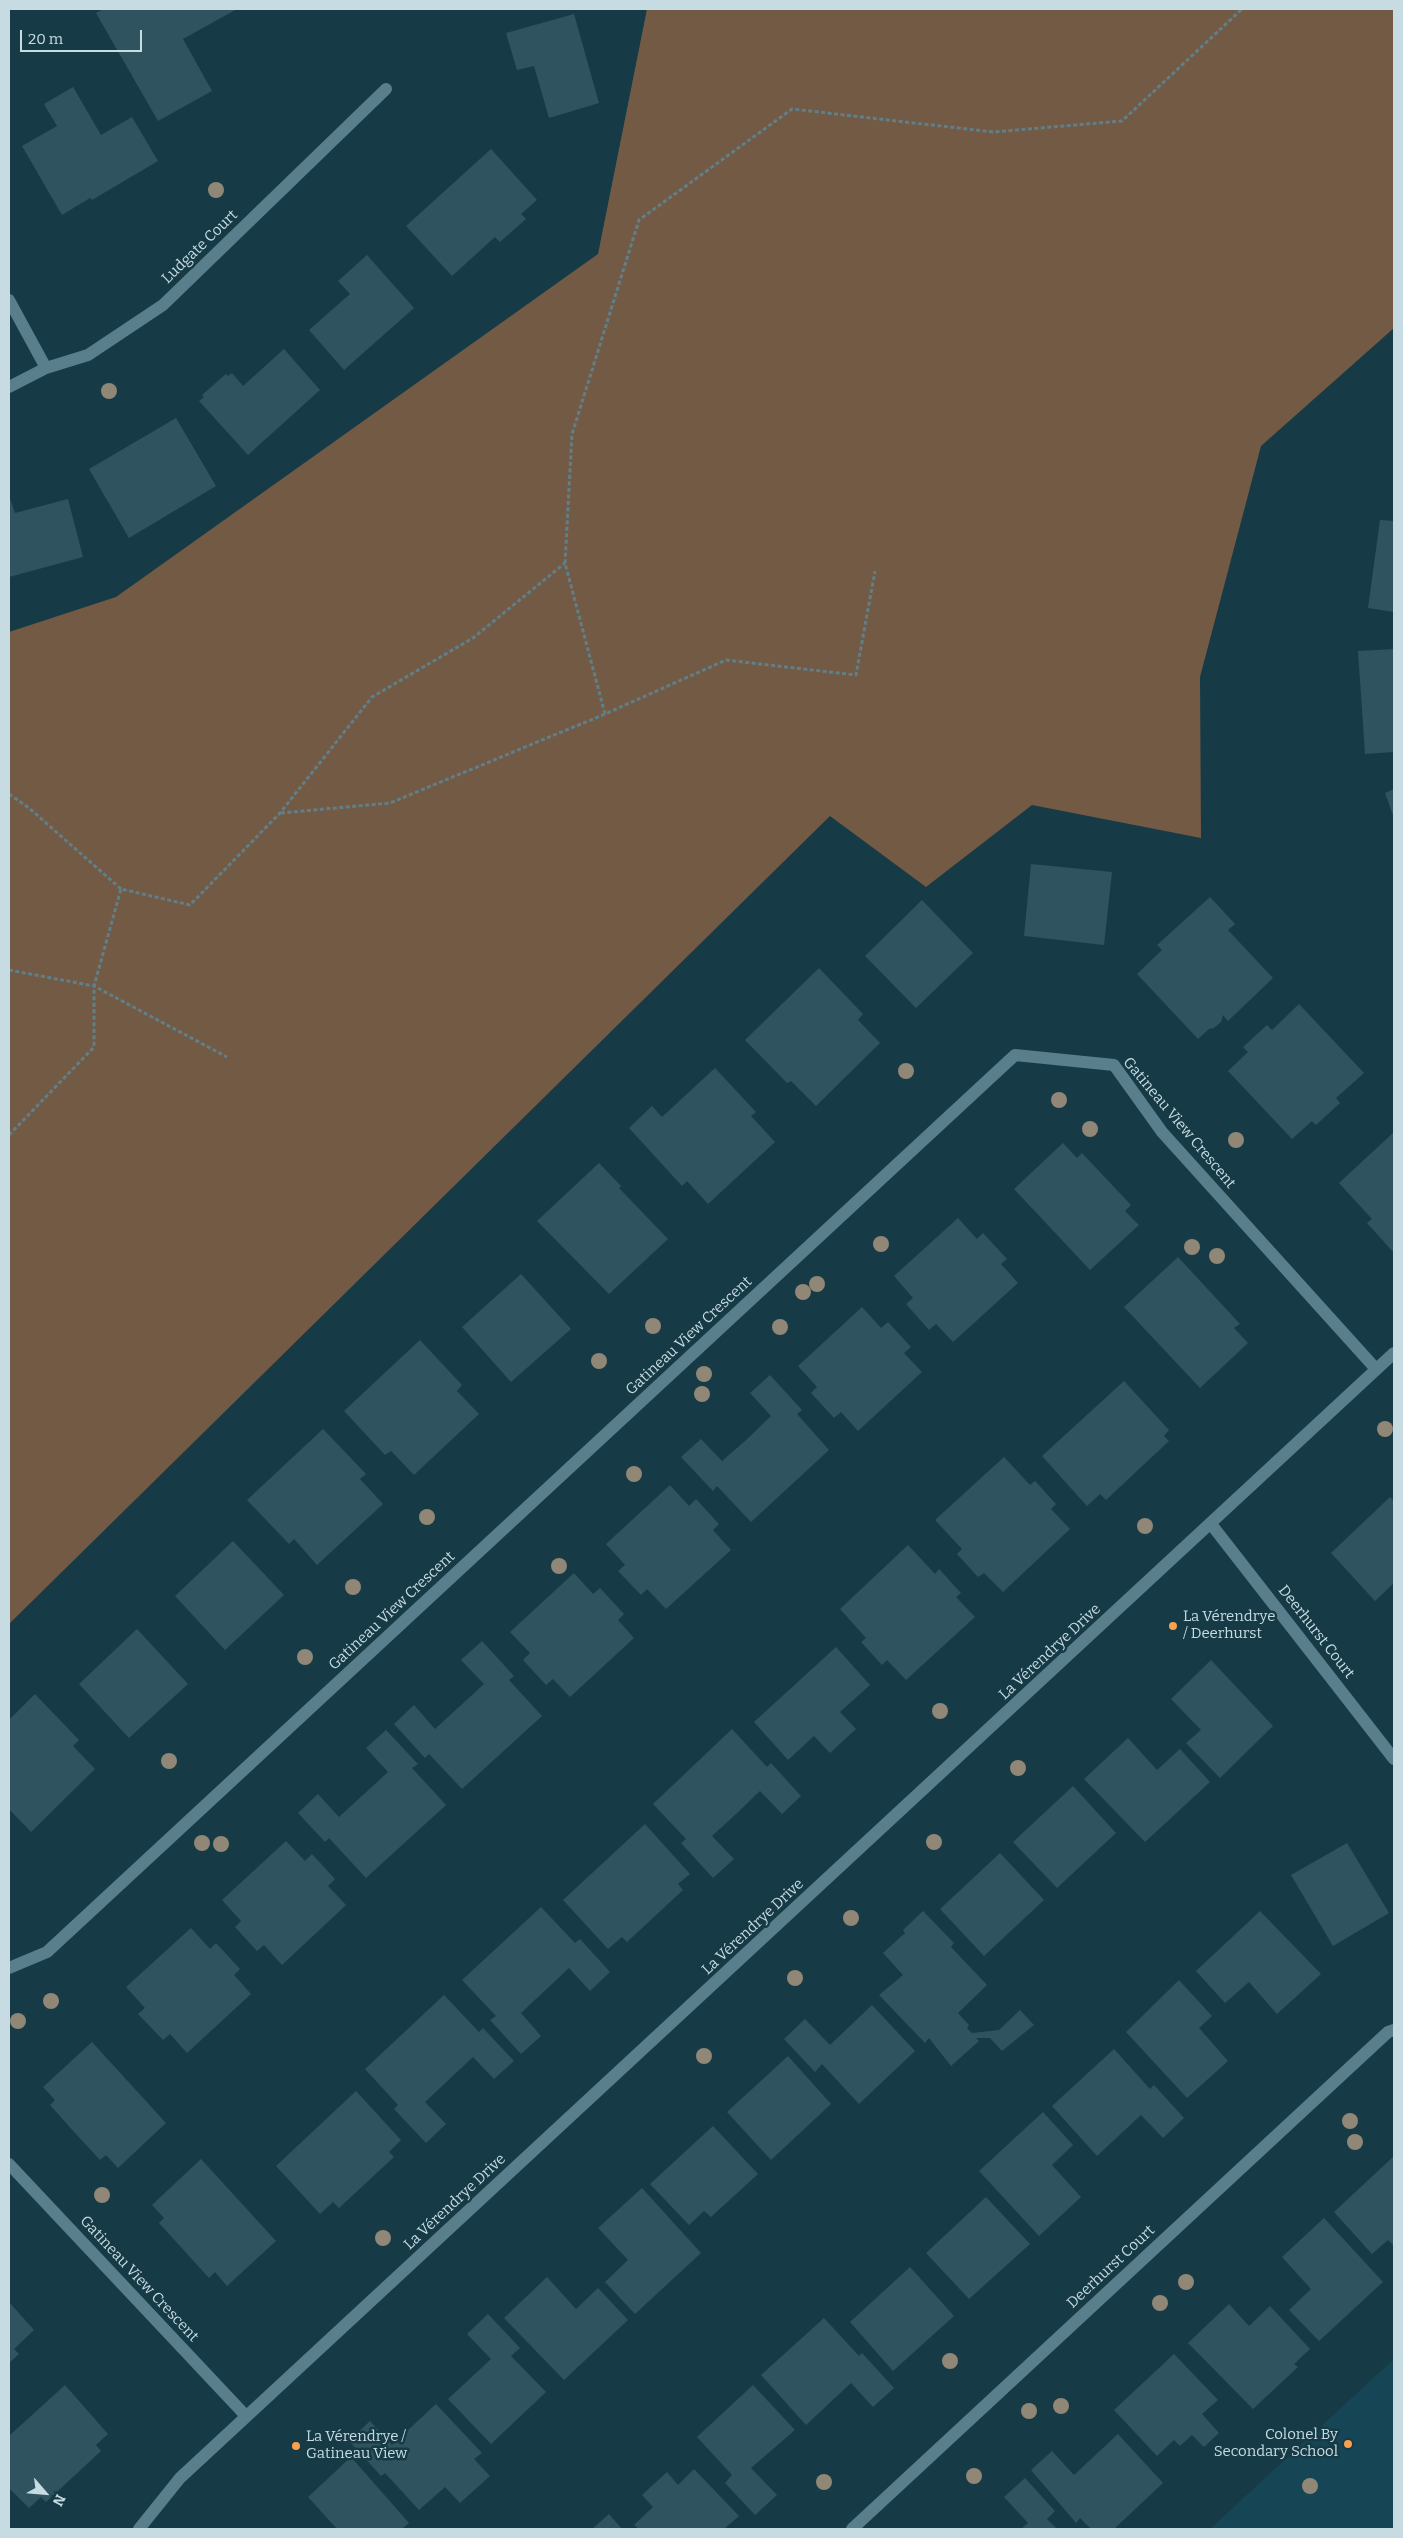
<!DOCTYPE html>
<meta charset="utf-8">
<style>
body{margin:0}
#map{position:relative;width:1403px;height:2538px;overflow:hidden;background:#163b46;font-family:Bitter,serif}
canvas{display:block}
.frame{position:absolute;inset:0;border:10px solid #c7dbe2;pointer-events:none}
.north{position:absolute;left:20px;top:2468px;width:50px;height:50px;-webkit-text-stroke:4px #163b46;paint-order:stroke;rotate:117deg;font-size:14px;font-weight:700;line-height:20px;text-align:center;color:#c7dbe2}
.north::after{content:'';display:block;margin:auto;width:18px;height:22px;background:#c7dbe2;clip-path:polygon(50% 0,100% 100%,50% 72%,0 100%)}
.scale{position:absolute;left:20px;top:30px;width:122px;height:22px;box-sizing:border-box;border:2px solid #c7dbe2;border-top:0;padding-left:6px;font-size:15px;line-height:18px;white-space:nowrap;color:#c7dbe2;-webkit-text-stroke:4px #163b46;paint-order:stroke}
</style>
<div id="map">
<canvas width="1403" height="2538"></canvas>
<div class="frame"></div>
<div class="north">N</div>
<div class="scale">20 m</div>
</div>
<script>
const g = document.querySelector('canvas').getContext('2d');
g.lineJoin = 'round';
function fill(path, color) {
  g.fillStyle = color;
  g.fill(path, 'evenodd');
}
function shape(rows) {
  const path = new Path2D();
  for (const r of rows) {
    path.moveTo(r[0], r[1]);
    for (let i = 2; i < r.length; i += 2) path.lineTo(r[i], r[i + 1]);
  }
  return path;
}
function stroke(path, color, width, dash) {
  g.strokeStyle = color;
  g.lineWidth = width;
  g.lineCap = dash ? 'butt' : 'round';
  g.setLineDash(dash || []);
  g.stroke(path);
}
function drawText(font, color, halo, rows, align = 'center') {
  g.font = font + ' Bitter,serif';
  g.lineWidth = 5;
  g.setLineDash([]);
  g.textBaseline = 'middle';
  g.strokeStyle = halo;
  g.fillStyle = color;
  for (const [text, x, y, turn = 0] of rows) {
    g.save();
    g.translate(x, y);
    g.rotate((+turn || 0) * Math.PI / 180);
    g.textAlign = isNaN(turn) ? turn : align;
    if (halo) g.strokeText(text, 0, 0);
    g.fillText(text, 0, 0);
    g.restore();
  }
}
const built = shape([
 [1394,2359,1394,2529,1210,2529]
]);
const forest = shape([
 [647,9,1394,9,1394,328,1261,446,1200,677,1201,838,1032,805,926,887,830,816,9,1624,9,632,116,597,598,254]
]);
const building = shape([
 [103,9,237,9,183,39,212,91,158,121,96,13],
 [574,14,599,103,549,118,534,66,517,70,506,33],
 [73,87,101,135,132,117,158,161,92,200,90,198,62,215,22,146,57,126,44,104],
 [491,149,537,200,521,214,526,219,500,242,495,237,452,276,406,226],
 [367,255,414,308,344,370,309,330,350,294,338,281],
 [284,349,320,390,248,455,199,401,204,397,202,395,226,374,228,376,232,373,243,386],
 [176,418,216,486,129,538,89,469],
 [9,496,15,513,68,499,83,557,9,577],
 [1380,520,1394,521,1394,612,1368,608],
 [1394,649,1394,752,1365,754,1358,651],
 [1394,789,1394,818,1385,793],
 [1031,864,1112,872,1104,945,1024,936],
 [1210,897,1235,924,1228,930,1273,978,1228,1021,1223,1015,1221,1022,1214,1028,1209,1029,1198,1039,1137,974,1162,950,1157,945],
 [922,900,973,953,916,1008,865,956],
 [819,968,863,1014,858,1020,880,1043,816,1106,791,1081,787,1083,745,1040],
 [1299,1004,1364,1073,1336,1098,1340,1103,1316,1125,1312,1121,1292,1139,1228,1071,1248,1052,1243,1047,1267,1025,1272,1030],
 [715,1068,756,1112,751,1116,775,1142,708,1204,687,1181,682,1186,629,1128,652,1106,662,1117],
 [1394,1132,1394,1253,1367,1223,1372,1219,1339,1183],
 [1063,1143,1077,1158,1082,1153,1131,1205,1125,1211,1139,1225,1090,1270,1014,1189],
 [599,1163,621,1186,619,1188,668,1239,609,1294,537,1221],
 [958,1218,977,1239,983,1233,1007,1259,1001,1264,1018,1283,953,1342,936,1324,929,1330,906,1304,913,1298,894,1276],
 [1178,1257,1240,1324,1234,1328,1248,1343,1200,1388,1124,1307],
 [521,1274,571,1329,511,1382,462,1327],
 [862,1307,881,1328,888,1322,911,1347,904,1353,922,1372,858,1431,841,1412,834,1418,811,1393,817,1387,798,1366],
 [420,1340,462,1385,457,1391,479,1414,414,1475,391,1451,385,1455,344,1411],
 [770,1375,802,1410,797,1414,829,1450,751,1522,717,1486,713,1491,681,1457,701,1439,722,1461,745,1441,771,1416,750,1393],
 [1124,1381,1169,1430,1164,1436,1169,1441,1106,1500,1100,1494,1087,1506,1042,1456],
 [323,1429,366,1474,360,1479,383,1504,317,1565,294,1539,289,1544,247,1500],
 [1004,1457,1030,1485,1035,1481,1056,1504,1051,1509,1070,1529,1003,1592,984,1573,978,1577,957,1554,962,1549,935,1520],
 [670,1485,689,1506,696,1499,719,1524,713,1530,731,1550,666,1609,647,1589,641,1595,618,1571,625,1565,606,1544],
 [1390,1497,1394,1501,1394,1583,1375,1601,1331,1553],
 [233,1541,284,1595,225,1650,175,1596],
 [908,1545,935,1574,939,1569,961,1593,956,1597,975,1617,906,1680,887,1660,882,1665,861,1642,866,1638,840,1609],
 [574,1573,593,1594,600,1588,624,1614,618,1620,634,1638,570,1697,553,1679,546,1685,523,1660,530,1653,510,1632],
 [137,1629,188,1684,129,1738,79,1684],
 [482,1641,514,1676,509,1680,542,1716,462,1789,429,1754,425,1758,394,1724,414,1705,435,1729,484,1684,461,1660],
 [836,1647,870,1685,840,1712,856,1729,830,1753,814,1736,788,1760,754,1722],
 [1211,1660,1273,1726,1220,1778,1186,1743,1201,1730,1171,1699],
 [35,1694,79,1740,73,1746,95,1769,31,1832,9,1809,9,1720],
 [732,1729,767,1767,771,1763,801,1796,782,1814,760,1791,736,1814,712,1836,734,1859,713,1878,681,1843,686,1839,653,1804],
 [386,1730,418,1764,412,1768,446,1805,366,1878,329,1838,325,1842,298,1813,318,1794,339,1817,388,1772,366,1748],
 [1128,1738,1157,1770,1180,1749,1210,1782,1145,1842,1084,1779],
 [1073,1786,1116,1833,1057,1888,1013,1842],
 [645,1824,690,1874,678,1884,683,1890,627,1942,622,1937,608,1949,563,1900],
 [286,1841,305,1861,312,1854,335,1879,328,1886,346,1905,282,1965,264,1945,257,1951,235,1927,241,1921,222,1900],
 [1347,1843,1389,1913,1333,1946,1291,1875],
 [1000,1853,1044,1900,984,1956,940,1909],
 [541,1907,575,1943,580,1939,610,1972,590,1991,569,1968,521,2013,541,2036,521,2054,490,2020,496,2016,462,1980],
 [923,1911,954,1943,951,1947,987,1985,958,2013,969,2025,967,2028,972,2033,999,2030,1020,2010,1034,2025,1002,2051,990,2038,976,2038,979,2041,951,2066,929,2038,925,2043,879,1995,903,1975,883,1953,905,1933,903,1930],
 [1260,1911,1321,1974,1277,2014,1249,1982,1225,2003,1196,1971],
 [191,1928,210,1949,216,1943,240,1969,234,1975,251,1994,187,2053,170,2034,163,2040,138,2014,145,2008,126,1987],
 [1179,1980,1212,2016,1199,2028,1228,2061,1187,2098,1126,2032],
 [444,1995,479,2032,483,2028,514,2061,494,2079,473,2057,425,2102,446,2124,426,2143,394,2109,398,2105,365,2069],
 [872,2005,915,2051,859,2104,822,2064,815,2072,784,2039,805,2019,830,2045],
 [92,2042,166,2123,118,2168,106,2155,100,2160,75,2133,50,2105,55,2100,43,2087],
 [1114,2049,1150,2089,1154,2085,1184,2118,1163,2138,1141,2115,1097,2156,1052,2106],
 [788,2056,831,2104,771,2160,727,2112],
 [356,2091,401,2140,389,2152,394,2157,366,2183,339,2208,333,2202,320,2214,276,2166],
 [1043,2112,1073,2145,1052,2165,1081,2197,1039,2236,979,2171],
 [713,2126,758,2174,711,2217,704,2211,689,2225,650,2184],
 [1394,2156,1394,2246,1388,2240,1372,2254,1334,2212],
 [201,2159,276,2241,227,2286,215,2272,209,2278,159,2223,164,2218,152,2205],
 [642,2188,701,2253,635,2314,605,2282,628,2260,598,2228],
 [986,2197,1030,2244,969,2299,926,2253],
 [1324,2218,1383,2282,1319,2341,1289,2310,1311,2289,1282,2257],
 [910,2267,954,2316,893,2371,850,2322],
 [547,2277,576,2309,598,2288,628,2320,564,2380,504,2318],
 [9,2302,34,2330,14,2349,19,2354,9,2363],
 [1229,2304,1249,2326,1270,2306,1310,2349,1294,2364,1298,2367,1253,2409,1188,2343],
 [488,2314,520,2348,511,2356,546,2392,491,2444,448,2399,491,2359,467,2334],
 [824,2318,859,2356,862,2353,894,2388,873,2407,851,2383,806,2425,761,2375],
 [1174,2354,1218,2400,1202,2414,1219,2433,1204,2447,1192,2435,1180,2446,1174,2440,1157,2456,1114,2410],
 [65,2385,108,2434,96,2445,101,2451,46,2502,41,2497,29,2508,9,2488,9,2436],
 [753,2385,795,2430,751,2468,777,2495,755,2515,725,2483,732,2475,697,2437],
 [436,2404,482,2453,474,2459,490,2476,460,2503,445,2487,419,2510,385,2473,381,2476,349,2441,370,2421,392,2445],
 [1118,2434,1163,2483,1114,2529,1091,2529,1080,2518,1076,2523,1031,2470,1052,2451,1074,2475],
 [351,2457,409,2523,402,2529,337,2529,308,2497],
 [694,2469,739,2516,724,2529,639,2529,634,2525,653,2507,642,2495,667,2472,678,2485],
 [1025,2478,1055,2511,1047,2519,1057,2529,1021,2529,1028,2523,1004,2497],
 [609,2514,622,2529,592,2529]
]);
const path = shape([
 [605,714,565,563,572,434,639,220,792,109,993,132,1122,121,1242,9],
 [9,794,29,808,121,889],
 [281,813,390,803,605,714,726,660,856,675,875,571],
 [9,970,94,986,227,1057],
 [9,1135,94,1047,94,986,121,889,190,905,280,813,372,697,473,638,565,563]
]);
const minor = shape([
 [9,300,46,368],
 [9,387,46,368,88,355,163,305,386,89],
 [1211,1524,1394,1759],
 [9,1968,47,1952,1015,1055,1114,1065,1162,1132,1376,1369],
 [9,2164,246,2416],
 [139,2529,180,2478,1394,1353],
 [852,2529,1388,2032,1394,2030]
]);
const trees = [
 [216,190],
 [109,391],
 [906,1071],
 [1059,1100],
 [1090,1129],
 [1236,1140],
 [881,1244],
 [1192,1247],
 [1217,1256],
 [817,1284],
 [803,1292],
 [653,1326],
 [780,1327],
 [599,1361],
 [704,1374],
 [702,1394],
 [1385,1429],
 [634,1474],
 [427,1517],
 [1145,1526],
 [559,1566],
 [353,1587],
 [305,1657],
 [940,1711],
 [169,1761],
 [1018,1768],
 [934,1842],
 [202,1843],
 [221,1844],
 [851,1918],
 [795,1978],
 [51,2001],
 [18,2021],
 [704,2056],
 [1350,2121],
 [1355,2142],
 [102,2195],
 [383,2238],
 [1186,2282],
 [1160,2303],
 [950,2361],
 [1061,2406],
 [1029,2411],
 [974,2476],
 [824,2482],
 [1310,2486]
];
const markers = [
 [1173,1626,5,"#f9a04c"],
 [1348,2444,5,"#f9a04c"],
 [296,2446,5,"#f9a04c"]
];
const streetNames = [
 ["Ludgate Court",200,247,-44],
 ["Gatineau View Crescent",1179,1123,50],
 ["Gatineau View Crescent",689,1336,-43],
 ["Gatineau View Crescent",392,1611,-43],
 ["Deerhurst Court",1316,1632,52],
 ["La Vérendrye Drive",1050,1652,-43],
 ["La Vérendrye Drive",753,1927,-43],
 ["La Vérendrye Drive",455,2202,-43],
 ["Deerhurst Court",1111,2267,-43],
 ["Gatineau View Crescent",139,2279,47]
];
const poiNames = [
 ["La Vérendrye",1183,1617],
 ["/ Deerhurst",1183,1634],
 ["Colonel By",1338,2435,"right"],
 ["Secondary School",1338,2452,"right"],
 ["La Vérendrye /",306,2437],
 ["Gatineau View",306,2454]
];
fill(built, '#164655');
fill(forest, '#735a45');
fill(building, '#30545f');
stroke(path, '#617f88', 3, [4, 2.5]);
stroke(minor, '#597f8c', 12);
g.fillStyle = '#918777';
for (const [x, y] of trees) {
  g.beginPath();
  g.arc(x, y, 8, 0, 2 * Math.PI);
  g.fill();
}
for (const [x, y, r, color] of markers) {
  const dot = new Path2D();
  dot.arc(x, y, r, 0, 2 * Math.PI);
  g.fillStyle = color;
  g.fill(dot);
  stroke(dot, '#163b46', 2);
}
drawText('15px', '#c7dbe2', '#163b46', streetNames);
drawText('15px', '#c7dbe2', '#163b46', poiNames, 'left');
</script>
